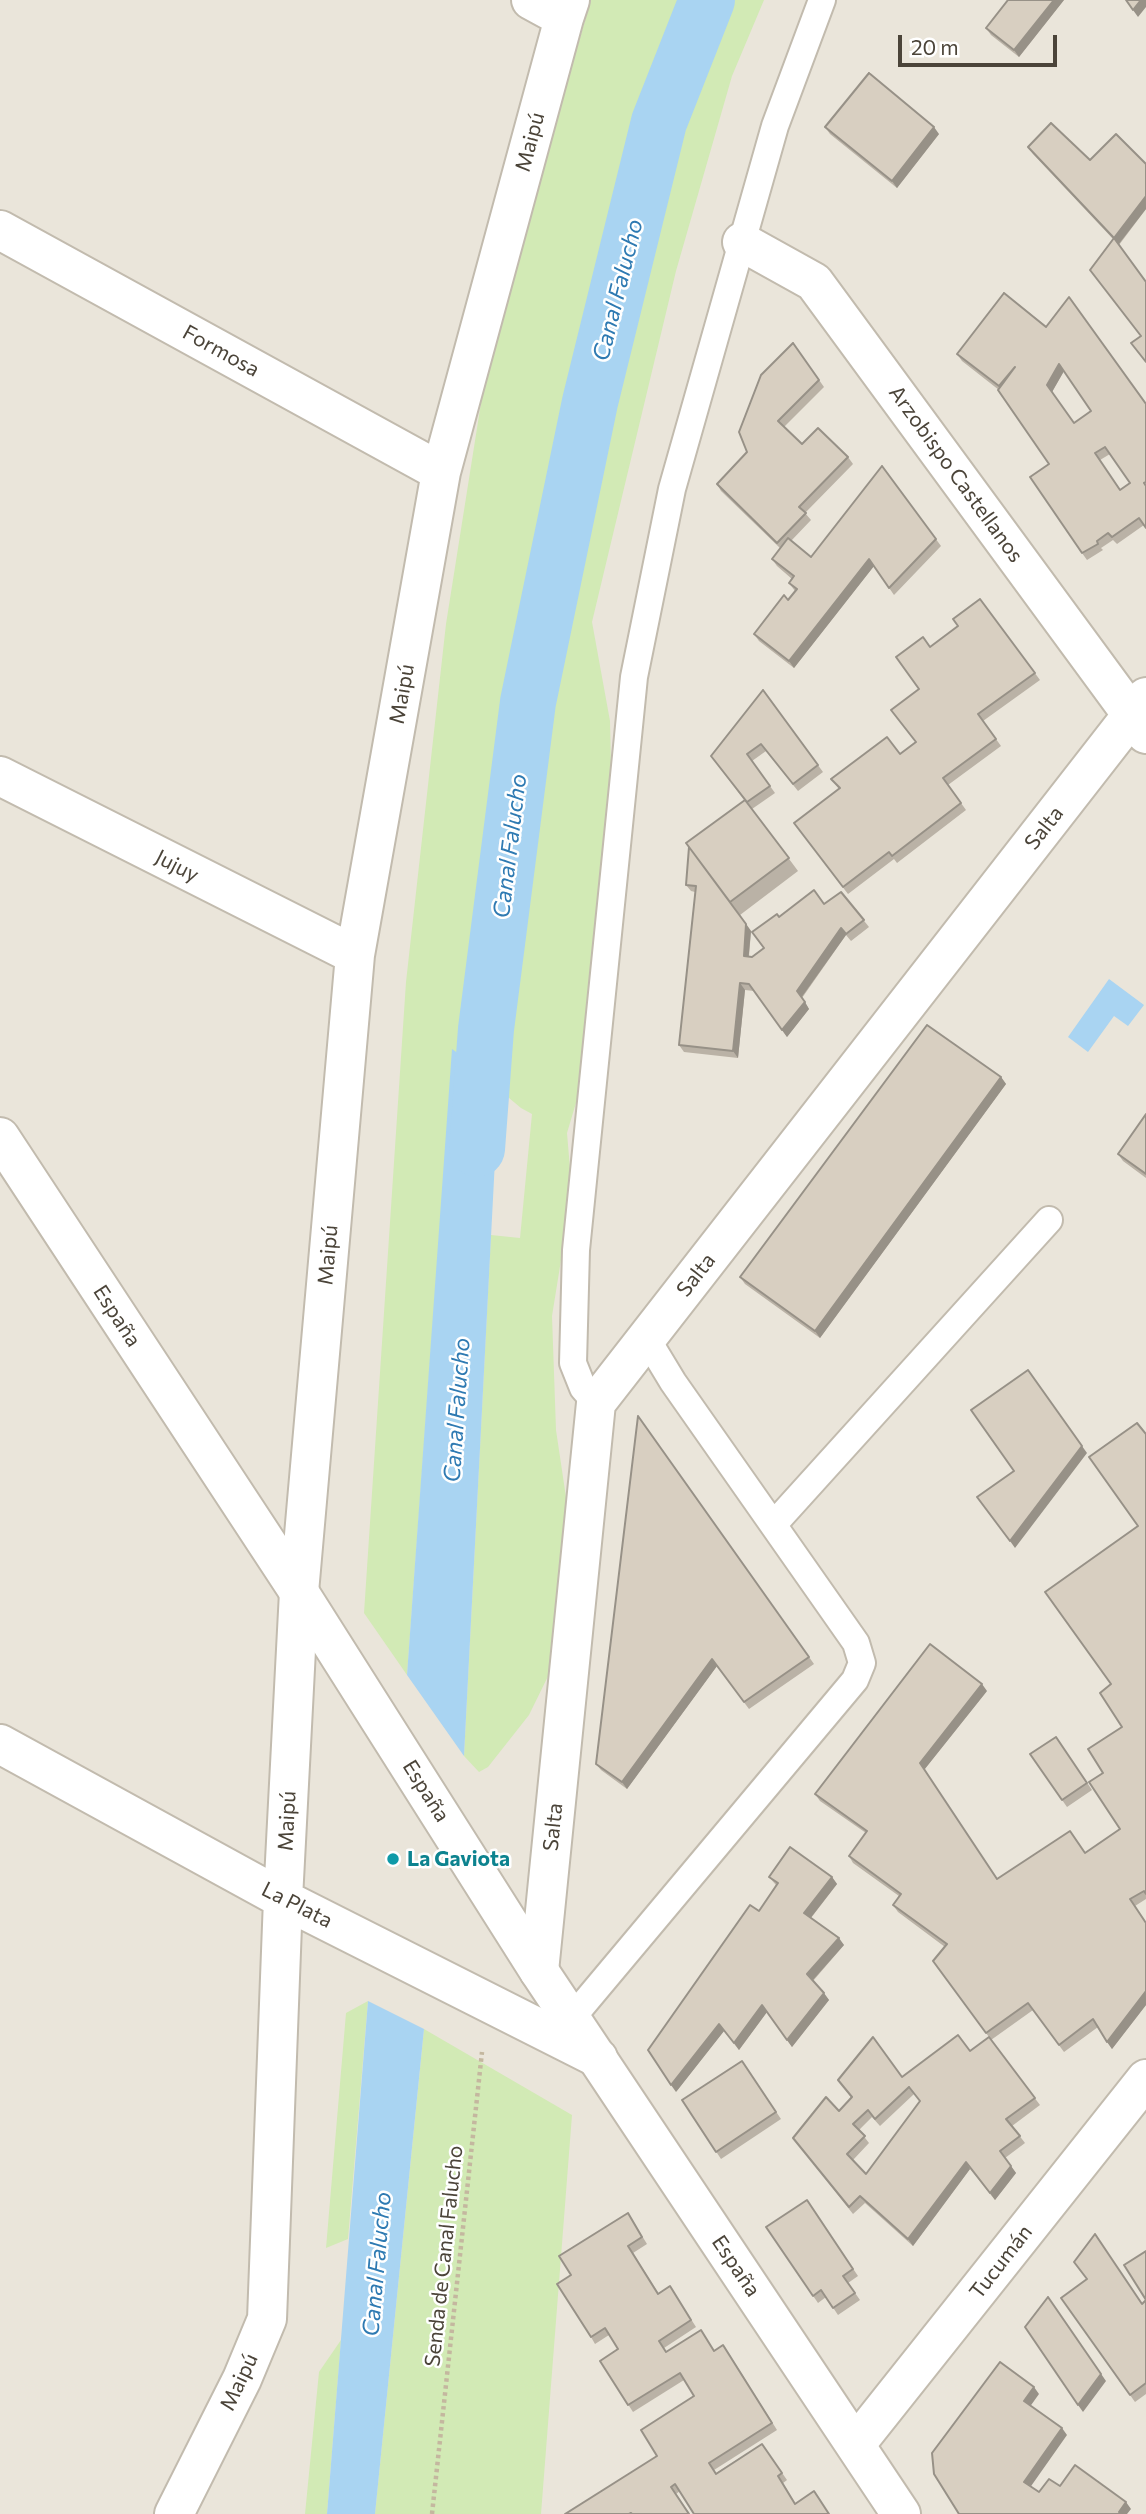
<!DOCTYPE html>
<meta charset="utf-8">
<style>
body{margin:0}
#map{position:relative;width:1146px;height:2514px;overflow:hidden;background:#f6f3ec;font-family:Commissioner,sans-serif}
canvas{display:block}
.scale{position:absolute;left:898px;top:35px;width:159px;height:32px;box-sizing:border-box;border:4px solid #4b4439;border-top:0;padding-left:9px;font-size:21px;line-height:24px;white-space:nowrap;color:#4b4439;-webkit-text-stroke:5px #fff;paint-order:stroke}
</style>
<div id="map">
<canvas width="1146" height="2514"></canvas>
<div class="scale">20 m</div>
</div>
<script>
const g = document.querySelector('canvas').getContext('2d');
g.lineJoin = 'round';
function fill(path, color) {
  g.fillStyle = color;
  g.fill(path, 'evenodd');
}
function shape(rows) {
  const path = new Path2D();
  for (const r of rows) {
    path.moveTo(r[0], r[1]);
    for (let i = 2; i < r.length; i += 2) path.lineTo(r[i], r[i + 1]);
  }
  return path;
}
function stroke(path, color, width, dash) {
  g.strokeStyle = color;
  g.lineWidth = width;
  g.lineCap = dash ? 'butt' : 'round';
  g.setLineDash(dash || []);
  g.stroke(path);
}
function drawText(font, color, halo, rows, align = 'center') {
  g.font = font + ' Commissioner,sans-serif';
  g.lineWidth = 5;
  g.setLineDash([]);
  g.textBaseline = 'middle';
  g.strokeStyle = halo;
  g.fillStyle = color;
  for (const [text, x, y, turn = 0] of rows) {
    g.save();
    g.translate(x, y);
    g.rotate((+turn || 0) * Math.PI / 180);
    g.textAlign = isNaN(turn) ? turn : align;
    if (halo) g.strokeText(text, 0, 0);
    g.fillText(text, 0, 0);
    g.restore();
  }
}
const residential = shape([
 [0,0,1146,0,1146,2514,0,2514]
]);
const green = shape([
 [591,0,764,0,732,76,676,271,592,622,610,721,612,812,587,1066,567,1133,572,1192,552,1316,556,1430,570,1524,556,1660,529,1715,488,1767,479,1772,464,1756,491,1235,520,1238,532,1114,521,1108,453,1051,407,1675,364,1613,406,982,446,624,490,346],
 [368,2001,348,2239,326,2248,346,2013],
 [424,2029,572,2115,541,2514,375,2514],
 [341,2340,327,2514,305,2514,319,2372]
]);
const water = shape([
 [1109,979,1144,1005,1128,1026,1114,1016,1088,1052,1068,1037],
 [452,1049,499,1083,464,1756,407,1675],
 [368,2001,424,2029,375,2514,327,2514]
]);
const canal = shape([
 [477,1149,486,1029,528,702,590,402,659,122,707,0]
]);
const path = shape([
 [432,2514,482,2052]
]);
const service = shape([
 [596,1403,583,1388,573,1363,576,1250,634,677,672,489,775,126,822,0],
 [774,1524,1049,1220],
 [571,2019,855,1680,862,1663,856,1643,673,1382,647,1339]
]);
const minor = shape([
 [531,0,564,18],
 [0,230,441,472],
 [742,242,814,282,1146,734],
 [0,776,355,955],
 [0,1744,283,1899,598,2058],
 [539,1971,596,1403,1146,697],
 [856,2444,1146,2079],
 [174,2514,242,2379,267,2319,283,1899,299,1592,355,955,441,472,564,18,570,0]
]);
const tertiary = shape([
 [0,1137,299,1592,539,1971,901,2514]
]);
const wall = shape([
 [1008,0,1064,0,1019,57,991,35,986,28],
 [825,127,939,134,897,188,830,134],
 [1028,147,1090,160,1146,164,1146,209,1119,245,1141,336,1113,239,1033,154],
 [1004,293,1146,404,1146,528,1144,525,1117,544,1113,540,1101,548,1103,550,1087,560,1082,553,1049,464,999,390,962,361,957,354],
 [1064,371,1091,411,1074,423,1052,392],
 [1110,454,1130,483,1120,490,1100,460],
 [793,343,824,387,784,427,802,444,848,457,853,464,805,513,811,520,791,541,811,557,882,466,941,546,894,595,874,566,794,668,759,641,754,634,788,600,795,591,789,583,792,579,777,566,772,559,780,548,721,491,717,484,747,452],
 [980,599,1040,680,983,721,1001,746,948,785,966,810,897,863,894,859,848,894,794,823,839,789,831,779,900,754,915,742,919,689,930,647,958,626],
 [763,690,823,772,798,791,766,751,752,761,775,793,752,809,798,871,740,915,751,931,749,956,752,957,764,948,779,917,824,904,841,892,869,927,851,941,846,935,802,998,809,1009,787,1037,754,991,745,990,738,1058,684,1052,679,1045,695,892,691,891,686,885,744,800,711,756],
 [1001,1077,1006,1084,820,1338,745,1284,740,1277],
 [1146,1114,1146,1178,1123,1161,1118,1154],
 [638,1416,814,1664,749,1709,717,1666,627,1789,601,1770,596,1764],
 [1146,1434,1146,1899,1135,1906,1146,1923,1146,2005,1112,2049,1098,2027,1064,2052,1033,2010,991,2040,1040,2105,1012,2126,1025,2143,1005,2158,1016,2173,995,2200,970,2169,913,2246,865,2203,853,2214,793,2138,839,2111,851,2097,838,2080,902,2077,970,2051,989,2037,933,1961,945,1947,898,1912,893,1905,899,1896,853,1863,849,1856,866,1833,820,1801,815,1794,987,1691,924,1770,997,1879,1085,1853,1120,1829,1103,1773,1122,1727,1111,1684,1138,1526],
 [914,2094,920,2101,866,2174,853,2160,869,2143,859,2130,872,2117,880,2126],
 [1056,1737,1092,1790,1067,1807,1030,1754],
 [769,1877,832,1877,837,1884,811,1918,844,1945,813,1981,829,2000,792,2047,767,2012,739,2050,724,2031,676,2092,759,1911,776,1885],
 [742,2061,781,2119,721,2159,682,2100],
 [807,2200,858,2276,848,2283,860,2300,838,2315,826,2297,818,2303,766,2227],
 [628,2213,647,2244,633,2253,659,2294,670,2286,696,2327,664,2348,666,2352,714,2351,728,2352,777,2430,714,2470,716,2473,762,2444,787,2480,783,2483,795,2503,829,2514,680,2491,676,2494,690,2514,565,2514,657,2456,694,2396,684,2380,633,2412,600,2361,618,2349,609,2335,595,2344,591,2337,571,2275],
 [1061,2298,1142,2304,1146,2300,1146,2394,1135,2402]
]);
const shadedWall = shape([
 [1054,0,1064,0,1019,57,1014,50],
 [1141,0,1146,0,1146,7,1138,17,1133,10],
 [934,127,939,134,897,188,892,181],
 [1146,196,1146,209,1118,245,1114,238],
 [1059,364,1064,371,1052,392,1047,385],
 [869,559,874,566,794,668,789,661],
 [746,924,751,931,748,963,744,956],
 [841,928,846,935,801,998,797,991],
 [740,983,745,990,738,1058,733,1051],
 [805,1002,809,1009,787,1037,782,1030],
 [1001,1077,1006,1084,820,1338,815,1331],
 [1082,1446,1087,1453,1015,1548,1010,1541],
 [712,1659,717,1666,627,1789,622,1782],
 [982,1684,987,1691,924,1770,920,1763],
 [832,1877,837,1884,809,1920,804,1913],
 [839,1938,844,1945,812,1981,807,1974],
 [1146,1991,1146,2005,1112,2049,1107,2042],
 [824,1993,829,2000,792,2047,787,2040],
 [762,2005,767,2012,739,2050,734,2043],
 [719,2024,724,2031,676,2092,671,2085],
 [966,2162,970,2169,913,2246,908,2239],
 [1011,2166,1016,2173,995,2200,990,2193],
 [1053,2304,1106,2381,1083,2412,1078,2405],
 [1034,2387,1039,2394,1029,2408,1024,2401],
 [1062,2428,1067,2435,1029,2489,1024,2482],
 [1126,2502,1131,2509,1127,2514,1120,2514,1119,2512]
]);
const building = shape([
 [1008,0,1054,0,1014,50,986,28,1008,0],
 [1126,0,1141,0,1133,10,1126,0],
 [869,73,934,127,892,181,825,127,869,73],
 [1051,123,1090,160,1116,134,1146,164,1146,196,1114,238,1028,147,1051,123],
 [1114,238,1146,282,1146,362,1131,343,1141,336,1090,270,1114,238],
 [1004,293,1046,327,1069,297,1146,404,1146,482,1144,483,1146,486,1146,528,1139,518,1112,537,1108,533,1097,541,1098,544,1082,553,1030,477,1049,464,998,390,1015,367,999,386,957,354,1004,293],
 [1059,364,1091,411,1074,423,1047,385,1059,364],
 [1105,447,1130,483,1120,490,1095,453,1105,447],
 [793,343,819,380,778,421,802,444,818,428,848,457,799,507,806,513,777,543,717,484,747,452,739,432,761,375,793,343],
 [882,466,936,539,889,588,869,559,789,661,754,634,784,595,788,600,797,589,789,583,794,576,772,559,788,538,811,557,882,466],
 [980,599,1035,673,978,714,996,739,943,778,961,803,892,856,889,852,843,887,794,823,840,788,831,779,887,737,900,754,916,742,891,710,919,689,896,657,923,637,930,647,958,626,953,619,980,599],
 [763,690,818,765,793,784,761,744,747,754,770,786,747,802,711,756,763,690],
 [745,800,789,858,730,902,686,843,745,800],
 [689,847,746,924,744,956,752,957,764,948,752,932,777,914,779,917,814,890,824,904,841,892,864,920,846,934,841,928,797,991,805,1002,782,1030,749,984,740,983,733,1051,679,1045,696,886,686,885,689,847],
 [927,1025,1001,1077,815,1331,740,1277,927,1025],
 [1146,1114,1146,1174,1118,1154,1146,1114],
 [1028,1370,1082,1446,1010,1541,977,1497,1014,1471,971,1410,1028,1370],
 [638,1416,809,1657,744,1702,712,1659,622,1782,596,1764,638,1416],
 [1137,1423,1146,1434,1146,1894,1144,1891,1130,1899,1146,1923,1146,1991,1107,2042,1093,2019,1059,2045,1028,2003,986,2033,933,1961,947,1944,893,1905,901,1894,849,1856,867,1831,815,1794,930,1644,982,1684,920,1763,997,1879,1070,1831,1085,1853,1120,1829,1089,1782,1103,1773,1088,1749,1122,1727,1100,1693,1111,1684,1045,1592,1138,1526,1089,1457,1137,1423],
 [1056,1737,1087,1783,1062,1800,1030,1754,1056,1737],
 [790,1847,832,1877,804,1913,839,1938,807,1974,824,1993,787,2040,762,2005,734,2043,719,2024,671,2085,648,2050,750,1905,759,1911,778,1883,769,1877,790,1847],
 [958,2035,970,2051,989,2037,1035,2098,1006,2119,1020,2136,1000,2151,1011,2166,990,2193,966,2162,908,2239,860,2196,849,2207,793,2138,826,2097,839,2111,852,2097,838,2080,873,2037,902,2077,958,2035],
 [909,2087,920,2101,866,2174,847,2154,865,2136,853,2124,868,2110,875,2119,909,2087],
 [742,2061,776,2112,716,2152,682,2100,742,2061],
 [807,2200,853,2269,843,2276,855,2293,833,2308,821,2290,813,2296,766,2227,807,2200],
 [628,2213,642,2237,628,2246,658,2294,670,2286,691,2320,659,2341,666,2352,701,2330,714,2351,723,2345,772,2423,709,2463,716,2474,762,2444,782,2473,778,2476,795,2504,814,2491,829,2514,694,2514,675,2484,671,2487,689,2514,632,2514,631,2513,629,2514,565,2514,657,2456,641,2430,694,2396,680,2373,628,2405,600,2361,618,2349,605,2328,591,2337,557,2284,571,2275,559,2256,628,2213],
 [1095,2234,1142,2304,1146,2300,1146,2383,1130,2395,1061,2298,1087,2279,1074,2262,1095,2234],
 [1146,2251,1146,2300,1124,2265,1146,2251],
 [1048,2297,1101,2374,1078,2405,1025,2327,1048,2297],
 [1000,2362,1034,2387,1024,2401,1062,2428,1024,2482,1039,2492,1049,2479,1060,2486,1075,2465,1126,2502,1119,2512,1122,2514,959,2514,934,2474,932,2453,1000,2362]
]);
const markers = [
 [393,1859,7,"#0f9aa8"]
];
const streetNames = [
 ["Maipú",530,142,-75],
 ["Formosa",221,351,29],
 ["Arzobispo Castellanos",956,474,54],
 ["Maipú",402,694,-80],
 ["Salta",1044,828,-52],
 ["Jujuy",177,866,27],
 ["Maipú",328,1255,-85],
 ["Salta",696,1275,-52],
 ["España",117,1316,57],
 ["España",426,1791,58],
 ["Maipú",287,1821,-87],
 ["Salta",553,1827,-84],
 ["La Plata",297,1905,27],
 ["Senda de Canal Falucho",444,2256,-84],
 ["Tucumán",1001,2262,-52],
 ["España",736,2266,56],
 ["Maipú",239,2382,-65]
];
const cultureNames = [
 ["La Gaviota",407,1859]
];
const waterNames = [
 ["Canal Falucho",618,290,-76],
 ["Canal Falucho",510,846,-83],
 ["Canal Falucho",457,1410,-86],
 ["Canal Falucho",377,2264,-85]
];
fill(residential, '#eae5da');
fill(green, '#d2eab5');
fill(water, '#a9d4f2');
stroke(canal, '#a9d4f2', 56);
stroke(service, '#c2bbae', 30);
stroke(minor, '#c2bbae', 42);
stroke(tertiary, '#c2bbae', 42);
stroke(path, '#c4b79f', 4.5, [3.5, 3.5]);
stroke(service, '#fff', 26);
stroke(minor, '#fff', 38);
stroke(tertiary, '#fff', 38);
fill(wall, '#bab2a6');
fill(shadedWall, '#979187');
fill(building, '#d8cfc1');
stroke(building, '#979187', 2);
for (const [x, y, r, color] of markers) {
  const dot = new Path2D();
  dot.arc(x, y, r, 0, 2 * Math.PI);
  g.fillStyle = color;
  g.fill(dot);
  stroke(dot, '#fff', 2.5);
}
drawText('21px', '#4b4439', '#fff', streetNames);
drawText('bold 21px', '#0d838f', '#fff', cultureNames, 'left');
drawText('italic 23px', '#2e7ab2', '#fff', waterNames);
</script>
